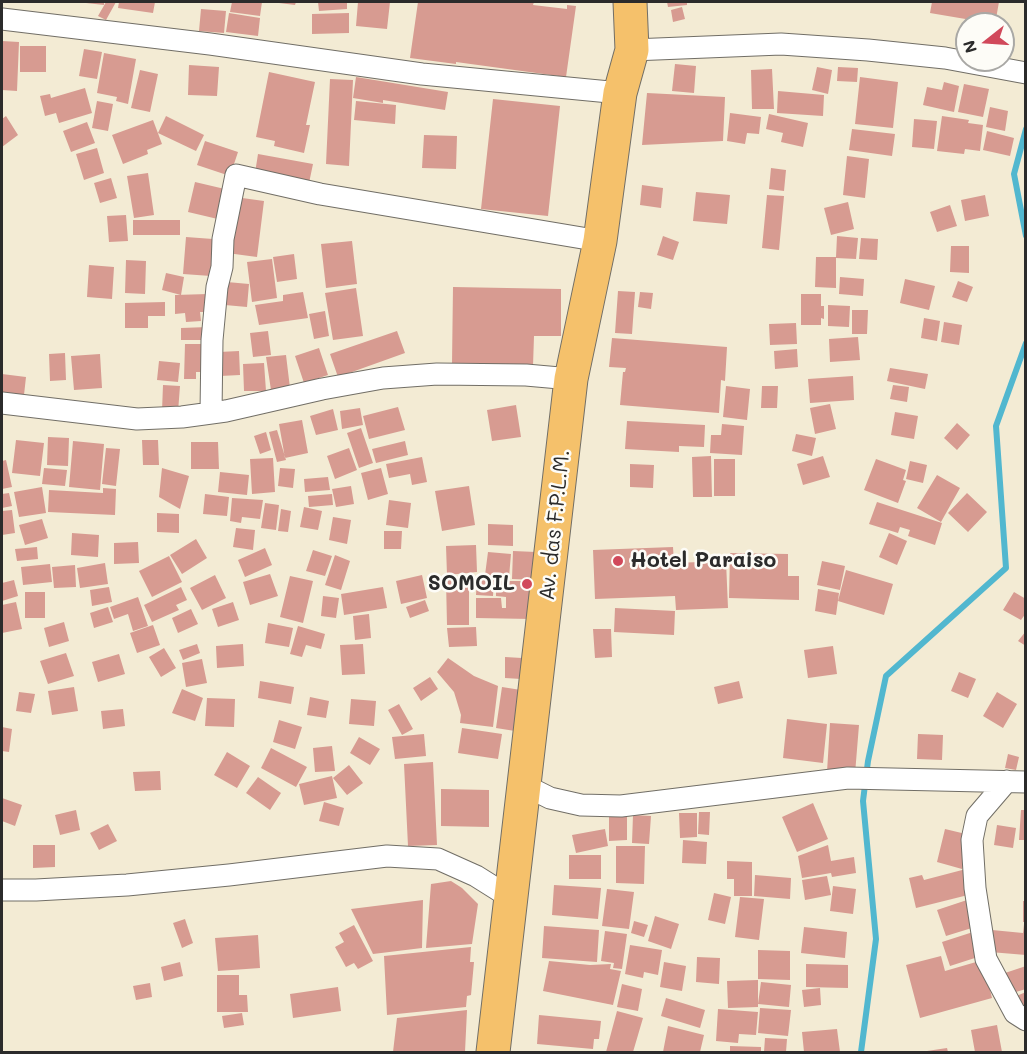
<!DOCTYPE html>
<style>
body{margin:0}
#map{position:relative;width:1027px;height:1054px;overflow:hidden;background:#f3ebd4;font-family:Mali,sans-serif}
canvas{display:block}
.frame{position:absolute;inset:0;border:3px solid #2b2b2b;pointer-events:none}
.north{position:absolute;left:955px;top:12px;width:60px;height:60px;box-sizing:border-box;background:#fdfcf7;border:2px solid #a9a8a5;border-radius:50%;rotate:253deg;font-size:16px;font-weight:700;line-height:24px;text-align:center;color:#2b2b2b}
.north::after{content:'';display:block;margin:auto;width:21px;height:27px;background:#d1495b;clip-path:polygon(50% 0,100% 100%,50% 72%,0 100%)}
</style>
<div id="map">
<canvas width="1027" height="1054"></canvas>
<div class="frame"></div>
<div class="north">N</div>
</div>
<script>
const g = document.querySelector('canvas').getContext('2d');
g.lineJoin = 'round';
function shape(rows) {
  const path = new Path2D();
  for (const r of rows) {
    path.moveTo(r[0], r[1]);
    for (let i = 2; i < r.length; i += 2) path.lineTo(r[i], r[i + 1]);
  }
  return path;
}
function stroke(path, color, width, dash) {
  g.strokeStyle = color;
  g.lineWidth = width;
  g.lineCap = dash ? 'butt' : 'round';
  g.setLineDash(dash || []);
  g.stroke(path);
}
function fill(path, color) {
  g.fillStyle = color;
  g.fill(path, 'evenodd');
}
function drawText(font, color, halo, rows, align = 'center') {
  g.font = font + ' Mali,sans-serif';
  g.lineWidth = 5;
  g.setLineDash([]);
  g.textBaseline = 'middle';
  g.strokeStyle = halo;
  g.fillStyle = color;
  for (const [text, x, y, turn = 0] of rows) {
    g.save();
    g.translate(x, y);
    g.rotate((+turn || 0) * Math.PI / 180);
    g.textAlign = isNaN(turn) ? turn : align;
    if (halo) g.strokeText(text, 0, 0);
    g.fillText(text, 0, 0);
    g.restore();
  }
}
const stream = shape([
 [1026,129,1014,174,1026,236],
 [861,1052,876,939,863,801,868,761,886,676,1006,568,996,426,1026,343]
]);
const building = shape([
 [86,2,104,2,104,5,86,3],
 [106,2,116,2,106,20,98,16],
 [119,2,155,2,153,13,118,8],
 [232,2,262,2,260,16,230,12],
 [279,2,296,2,295,5,279,3],
 [318,2,347,2,347,9,319,11],
 [358,2,390,2,387,29,356,26],
 [418,2,534,2,533,5,567,9,567,5,576,6,566,77,456,62,456,64,410,58],
 [667,2,687,2,687,5,668,7],
 [932,2,999,2,995,24,930,13],
 [682,7,685,19,673,22,671,10],
 [201,9,226,11,224,33,199,31],
 [229,13,260,18,258,36,226,32],
 [349,13,349,33,312,34,312,14],
 [2,41,19,42,17,91,2,90],
 [20,46,46,46,46,72,20,72],
 [84,49,102,52,97,79,79,76],
 [104,53,136,59,128,104,116,101,117,97,97,93],
 [675,64,696,66,694,93,672,91],
 [189,65,219,67,217,96,188,95],
 [817,67,832,70,828,94,812,90],
 [838,67,858,68,857,82,837,81],
 [772,69,774,109,752,109,751,70],
 [140,70,158,74,150,112,131,108],
 [269,72,315,82,306,125,310,125,304,153,274,146,275,141,256,137],
 [356,77,448,92,445,110,383,100,383,103,353,98],
 [860,77,898,82,893,128,855,124],
 [330,79,353,80,349,166,326,164],
 [944,82,959,86,954,112,923,105,927,87,942,90],
 [964,84,989,89,983,117,958,112],
 [85,88,92,113,59,123,56,113,45,116,40,96,50,94,51,98],
 [778,91,824,95,823,116,777,113],
 [647,93,725,97,723,141,642,145],
 [493,99,560,106,548,216,481,209],
 [97,101,113,104,108,131,92,128],
 [356,101,396,105,395,124,354,120],
 [990,107,1008,111,1005,131,986,127],
 [730,113,761,117,759,134,747,133,745,144,727,141],
 [769,114,808,123,803,147,781,142,783,133,766,129],
 [6,116,18,135,2,147,2,119],
 [166,116,204,135,196,151,158,133],
 [942,116,969,120,968,123,983,125,980,151,965,149,964,154,937,151],
 [914,119,937,121,934,149,912,147],
 [153,120,162,144,147,150,148,154,123,164,112,135],
 [87,122,95,143,71,152,63,131],
 [852,129,895,134,892,156,849,150],
 [987,131,1014,138,1010,156,983,150],
 [424,135,457,136,456,169,422,168],
 [205,141,238,152,230,176,197,165],
 [97,148,104,173,84,180,76,154],
 [258,154,313,164,309,183,255,173],
 [847,156,869,159,865,198,843,195],
 [771,168,786,170,784,191,769,189],
 [148,173,154,215,134,218,127,176],
 [111,178,117,198,100,203,94,183],
 [195,182,229,190,222,220,188,212],
 [642,185,663,188,661,208,640,205],
 [696,192,730,195,727,224,693,221],
 [767,195,784,196,779,250,762,248],
 [985,195,989,216,965,221,961,200],
 [235,197,264,201,257,257,227,253],
 [848,202,854,229,831,235,824,208],
 [950,205,957,226,937,232,930,212],
 [126,215,128,241,109,242,107,216],
 [133,220,180,220,180,235,133,235],
 [663,236,679,242,673,260,657,255],
 [837,236,858,238,856,259,836,258,836,288,815,287,816,257,836,257],
 [186,237,213,239,211,276,183,274],
 [861,238,878,239,877,260,859,259],
 [352,241,357,284,326,288,321,244],
 [951,246,969,246,969,273,950,272],
 [294,254,297,279,277,282,273,257],
 [272,259,277,298,252,302,247,262],
 [126,260,146,261,145,294,125,293],
 [89,265,114,267,112,299,87,297],
 [166,273,184,277,181,295,162,290],
 [840,277,864,279,863,296,839,294],
 [905,279,935,286,929,310,900,303],
 [958,281,973,287,967,302,952,297],
 [227,282,249,284,247,307,225,305],
 [453,287,561,289,561,336,534,336,533,366,452,364],
 [356,288,363,336,333,340,325,293],
 [618,291,635,292,632,334,615,333],
 [303,292,308,318,259,325,255,305,283,301,283,295],
 [640,292,653,293,651,309,638,307],
 [208,294,209,312,200,312,201,321,186,322,185,313,175,314,175,295],
 [801,294,821,294,821,306,824,306,824,319,821,318,821,325,801,325],
 [165,302,165,316,148,316,148,328,125,328,125,303],
 [828,305,850,306,849,327,828,326],
 [852,310,868,310,867,334,852,334],
 [325,311,329,336,314,339,309,314],
 [924,318,940,321,937,341,921,338],
 [944,322,962,325,959,345,941,342],
 [796,323,797,344,770,345,769,324],
 [208,327,208,340,181,340,181,328],
 [268,331,271,355,253,357,250,333],
 [397,331,405,353,338,377,330,354],
 [858,337,860,360,830,362,829,339],
 [612,338,727,347,725,381,721,380,719,413,620,405,623,372,625,372,626,368,609,367],
 [185,344,207,344,206,372,196,372,196,379,184,379],
 [319,348,328,375,304,383,295,356],
 [797,349,798,367,775,369,774,351],
 [239,351,240,375,220,376,219,352],
 [65,353,66,380,50,381,49,354],
 [100,354,102,388,74,390,71,356],
 [286,355,290,388,271,390,266,357],
 [159,361,180,363,178,382,157,380],
 [264,363,266,391,244,391,243,364],
 [890,368,928,374,925,389,887,381],
 [2,374,26,377,24,395,2,392],
 [853,376,854,400,810,403,808,379],
 [163,385,180,386,178,412,162,411],
 [893,385,909,387,907,402,890,399],
 [726,386,750,389,747,420,723,417],
 [762,386,778,386,777,408,761,408],
 [830,404,836,429,815,434,810,408],
 [516,405,521,437,492,441,487,410],
 [398,407,405,430,369,439,363,416],
 [360,408,363,425,342,429,340,411],
 [333,409,338,430,316,435,310,416],
 [895,412,918,416,914,439,891,435],
 [302,420,308,453,285,458,279,424],
 [627,421,705,425,704,447,679,446,679,452,625,449],
 [957,423,970,435,957,450,944,438],
 [722,424,744,426,742,455,710,453,711,435,721,435],
 [361,428,373,463,359,468,347,433],
 [277,430,286,460,277,462,269,432],
 [266,432,271,450,260,454,254,436],
 [796,434,816,438,812,456,792,451],
 [48,437,69,438,68,466,47,465],
 [16,440,44,443,40,476,12,473],
 [142,440,158,440,159,465,143,465],
 [73,441,104,444,100,490,69,487],
 [405,441,408,455,376,463,372,449],
 [191,442,218,442,219,469,191,469],
 [106,448,120,449,116,486,102,484],
 [349,448,357,470,335,479,327,456],
 [711,456,712,497,693,497,692,457],
 [823,456,830,477,803,485,797,464],
 [422,457,427,482,412,485,410,474,389,478,386,464],
 [273,458,275,492,252,494,250,459],
 [714,459,735,459,735,496,714,496],
 [876,459,906,470,903,480,906,481,898,503,864,490],
 [6,460,12,487,2,489,2,461],
 [910,461,927,465,923,483,906,479],
 [630,464,654,465,653,488,630,487],
 [44,468,67,470,65,486,42,484],
 [162,468,189,476,180,509,159,497],
 [280,468,295,469,293,488,278,486],
 [381,468,388,494,368,500,361,473],
 [220,472,249,475,247,495,218,492],
 [937,475,960,488,941,522,917,508],
 [328,477,330,490,305,492,304,479],
 [351,486,354,504,336,507,332,489],
 [469,486,475,525,442,531,435,491],
 [42,487,46,513,19,517,14,492],
 [103,488,116,489,115,515,48,512,49,490,103,493],
 [9,493,12,506,2,508,2,494],
 [967,493,987,512,968,532,948,513],
 [205,494,229,497,227,516,203,514],
 [332,494,333,505,309,507,308,496],
 [232,498,263,500,260,519,242,517,241,523,230,521],
 [389,500,411,503,408,528,386,525],
 [877,502,942,523,935,545,908,536,910,530,900,527,898,533,869,524],
 [265,503,279,505,276,530,261,528],
 [304,507,322,511,318,530,300,527],
 [281,509,291,511,288,532,278,531],
 [12,510,15,533,2,535,2,511],
 [157,513,179,514,179,533,157,532],
 [333,517,351,520,347,544,329,540],
 [42,519,48,538,25,545,19,525],
 [488,524,513,525,513,546,488,545],
 [236,528,255,530,253,550,233,547],
 [384,531,402,531,401,549,384,549],
 [72,533,99,535,98,557,71,555],
 [889,533,907,541,897,565,879,557],
 [196,539,207,558,182,574,170,555],
 [138,542,139,563,114,564,114,543],
 [476,545,477,572,447,575,446,546],
 [37,547,38,559,17,561,15,549],
 [673,547,674,563,726,561,728,608,676,610,675,596,595,599,593,550],
 [265,548,272,565,245,577,238,560],
 [313,550,332,556,325,576,306,571],
 [513,551,536,552,536,580,512,579],
 [488,552,511,554,509,577,485,575],
 [730,553,788,554,788,576,799,576,799,600,729,598],
 [335,555,350,561,341,590,325,585],
 [169,556,182,582,152,597,139,571],
 [822,561,845,566,840,590,817,585],
 [105,563,108,584,80,588,77,568],
 [50,564,52,582,23,585,21,567],
 [75,565,76,587,54,588,52,567],
 [846,570,893,584,884,615,838,601],
 [270,574,278,596,250,605,243,582],
 [215,575,226,598,202,610,190,588],
 [422,575,427,598,401,604,396,581],
 [290,576,313,581,303,623,280,617],
 [477,578,494,579,493,596,476,595],
 [14,580,18,596,2,601,2,583],
 [446,580,469,580,469,625,447,625],
 [496,581,531,581,531,619,476,618,476,598,501,598,502,608,506,608,506,597,496,596],
 [109,587,112,602,92,606,90,590],
 [181,587,187,600,176,605,179,610,152,622,144,605],
 [383,587,387,608,344,615,341,594],
 [818,589,839,593,836,615,815,611],
 [25,592,45,592,45,618,25,618],
 [1014,592,1026,599,1026,613,1021,620,1003,610],
 [323,596,339,598,336,618,321,616],
 [138,597,148,626,133,631,128,614,114,619,110,607],
 [425,600,429,611,410,618,406,607],
 [16,602,22,629,2,633,2,605],
 [233,602,239,620,218,627,212,609],
 [108,607,113,622,94,628,90,613],
 [615,608,675,611,674,635,614,632],
 [191,609,198,624,178,633,172,618],
 [369,614,371,638,355,640,353,616],
 [64,622,69,641,49,647,44,628],
 [268,623,293,628,289,647,265,643],
 [153,625,160,645,137,653,130,633],
 [298,626,325,634,321,649,306,645,302,657,290,654],
 [476,627,477,646,449,647,447,628],
 [593,629,611,629,612,657,595,658],
 [1026,631,1026,646,1018,641],
 [197,644,200,653,183,660,179,650],
 [243,644,244,666,217,668,216,646],
 [363,644,365,674,342,675,340,645],
 [833,646,837,674,808,678,804,650],
 [164,648,176,668,161,677,149,657],
 [66,653,74,676,48,684,40,661],
 [119,654,125,674,98,682,92,662],
 [505,657,522,658,521,679,505,678],
 [448,658,474,676,498,686,493,727,460,723,461,715,454,692,437,672],
 [202,659,207,683,186,687,182,663],
 [959,672,976,679,968,698,951,691],
 [430,677,438,689,421,701,413,688],
 [260,681,294,687,291,704,258,698],
 [739,681,743,698,718,704,714,687],
 [74,687,78,711,52,715,48,691],
 [502,687,521,690,515,731,496,728],
 [182,689,203,698,195,721,172,713],
 [19,692,35,694,31,713,16,711],
 [997,692,1017,704,1003,728,983,716],
 [310,697,329,701,326,718,307,715],
 [207,698,235,699,234,727,205,726],
 [351,699,376,701,374,726,349,724],
 [399,704,413,729,402,735,388,710],
 [123,709,125,726,103,729,101,711],
 [787,719,827,724,823,763,783,758],
 [279,720,302,727,295,749,273,742],
 [830,723,859,725,855,774,827,772],
 [2,727,12,729,9,752,2,751],
 [462,728,502,734,498,759,458,753],
 [424,734,426,756,395,759,392,737],
 [918,734,943,735,942,760,917,759],
 [359,737,380,749,370,765,350,753],
 [332,746,335,771,315,772,313,748],
 [271,748,307,767,296,787,261,768],
 [227,752,250,766,237,788,214,775],
 [1008,754,1019,757,1016,770,1005,768],
 [433,762,437,845,408,846,404,764],
 [349,765,363,783,347,795,333,778],
 [160,771,161,790,135,791,133,772],
 [332,776,337,798,304,805,299,784],
 [258,777,281,793,270,810,246,793],
 [441,789,489,790,489,827,441,826],
 [2,798,22,805,15,826,2,821],
 [324,802,344,808,339,826,319,821],
 [813,803,828,839,797,852,782,817],
 [76,810,80,830,60,835,55,815],
 [1021,810,1026,810,1026,840,1019,840],
 [699,812,710,812,709,835,698,834],
 [679,813,697,813,697,837,680,838],
 [633,815,651,816,649,844,632,843],
 [609,817,627,817,627,840,609,841],
 [108,824,117,841,99,850,90,833],
 [997,825,1016,828,1013,848,994,845],
 [605,829,608,846,576,853,572,835],
 [945,829,970,835,962,869,937,862],
 [683,840,707,842,706,864,682,863],
 [33,845,55,845,55,867,33,868],
 [828,845,831,861,854,857,856,873,832,877,831,873,802,878,798,856],
 [616,846,645,846,644,884,616,883],
 [569,855,601,855,601,879,569,879],
 [727,861,752,862,752,896,734,896,734,879,727,879],
 [966,869,972,894,916,908,909,878,922,875,924,880],
 [755,875,791,878,790,899,754,896],
 [827,876,831,895,805,900,802,880],
 [451,881,462,888,478,904,472,944,426,948,431,884],
 [554,885,601,888,598,919,552,915],
 [833,886,856,889,853,914,830,911],
 [607,889,634,892,629,929,602,926],
 [714,893,731,897,725,924,708,920],
 [740,897,764,899,759,940,735,937],
 [423,900,422,948,373,954,351,909],
 [967,900,975,927,946,936,937,910],
 [1023,901,1026,901,1026,922,1023,922],
 [655,916,679,924,671,949,648,941],
 [185,919,193,943,182,948,173,923],
 [634,921,648,925,644,937,631,933],
 [1024,924,1026,924,1026,955,990,952,992,930,1023,933],
 [354,925,373,961,358,969,354,963,346,967,335,947,344,942,339,933],
 [544,926,599,930,597,962,542,958],
 [804,927,847,932,845,958,801,953],
 [605,931,627,934,622,969,613,968,614,963,601,961],
 [973,932,981,956,950,966,942,942],
 [258,935,260,968,218,971,215,938],
 [630,945,662,950,658,975,644,972,643,978,625,974],
 [471,947,470,962,474,962,471,995,467,996,466,1007,387,1015,384,956],
 [758,950,790,951,790,980,758,979],
 [941,956,945,971,983,960,992,998,920,1018,906,965],
 [697,957,720,958,719,984,696,982],
 [549,961,590,965,611,964,610,969,621,971,613,1005,543,991],
 [180,962,183,976,164,981,161,967],
 [664,962,686,966,682,991,660,987],
 [806,964,848,965,848,988,806,987],
 [1026,966,1026,989,1009,994,1002,974],
 [217,975,239,975,239,995,247,995,248,1012,217,1012],
 [758,980,758,1007,728,1008,727,981],
 [761,982,791,985,789,1007,758,1004],
 [150,983,152,997,136,1000,133,986],
 [622,984,642,989,638,1011,617,1007],
 [338,987,341,1011,293,1018,290,994],
 [820,988,821,1005,804,1007,802,990],
 [1026,992,1026,1014,1014,997],
 [666,998,705,1010,700,1028,661,1016],
 [760,1008,791,1010,788,1036,758,1033],
 [718,1009,758,1012,756,1035,739,1034,738,1043,716,1041],
 [467,1010,465,1052,393,1052,397,1018],
 [617,1011,643,1018,633,1052,606,1052],
 [242,1013,244,1025,224,1028,222,1016],
 [539,1015,601,1021,599,1039,594,1039,593,1049,537,1044],
 [997,1025,1002,1052,975,1052,971,1030],
 [668,1026,704,1035,700,1052,663,1052],
 [837,1029,840,1052,804,1052,802,1032],
 [765,1038,787,1039,786,1052,764,1052],
 [730,1046,761,1047,761,1052,730,1052],
 [947,1048,948,1052,927,1052,927,1051]
]);
const minor = shape([
 [2,19,210,44,422,74,620,93],
 [632,50,781,44,868,50,945,58,1026,73],
 [2,403,137,419,182,417,226,411,322,389,383,378,437,374,526,375,571,379],
 [211,413,212,340,217,287,222,267,223,239,236,175,320,194,600,241],
 [1007,781,977,816,972,840,975,888,986,959,1015,1013,1026,1020],
 [524,785,550,798,581,805,621,806,848,778,1026,782],
 [2,890,36,890,127,885,229,875,387,856,438,859,476,876,511,898]
]);
const primary = shape([
 [493,1052,571,379,600,241,620,93,632,50,630,2]
]);
const markers = [
 [618,561,6,"#d1495b"],
 [527,584,6,"#d1495b"]
];
const streetNames = [
 ["Av. das F.P.L.M.",555,525,-84]
];
const poiNames = [
 ["Hotel Paraiso",630,561],
 ["SOMOIL",515,584,"right"]
];
stroke(stream, '#51b7cf', 6);
fill(building, '#d79b91');
stroke(minor, '#716e66', 23);
stroke(primary, '#716e66', 35);
stroke(minor, '#fff', 21);
stroke(primary, '#f5c16b', 33);
for (const [x, y, r, color] of markers) {
  const dot = new Path2D();
  dot.arc(x, y, r, 0, 2 * Math.PI);
  g.fillStyle = color;
  g.fill(dot);
  stroke(dot, '#fdfcf7', 2);
}
drawText('21px', '#2b2b2b', '#fdfcf7', streetNames);
drawText('bold 21px', '#2b2b2b', '#fdfcf7', poiNames, 'left');
</script>
